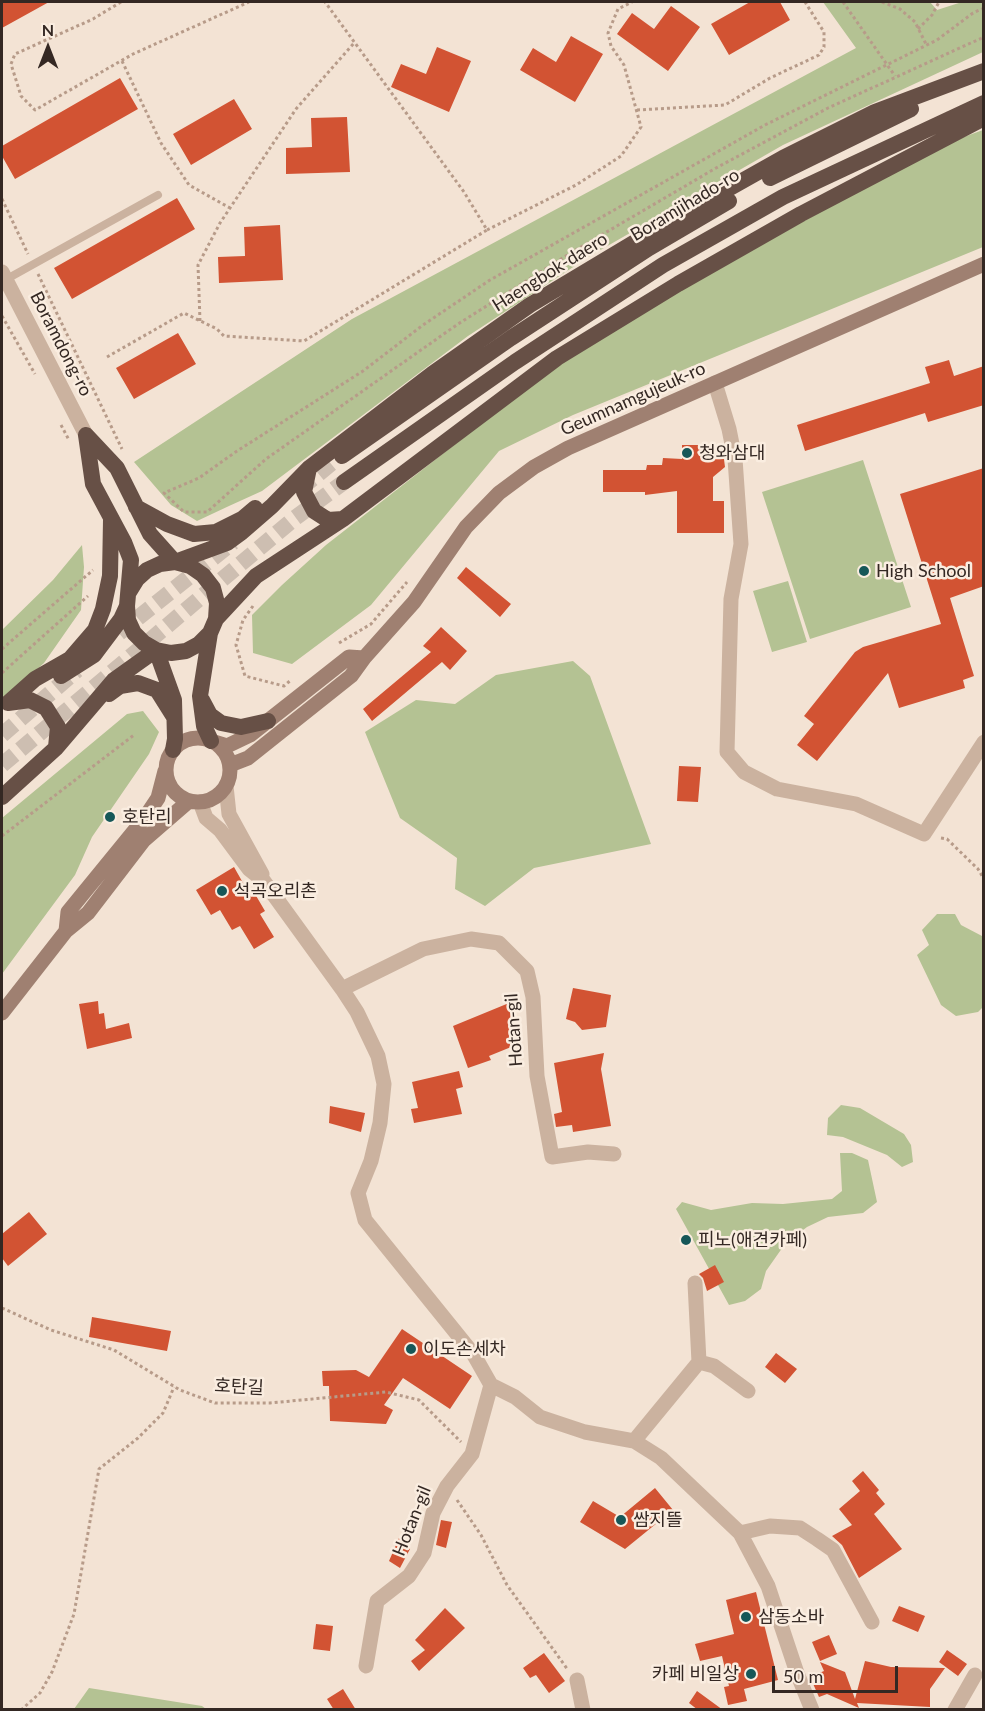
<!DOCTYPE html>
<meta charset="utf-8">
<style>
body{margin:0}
#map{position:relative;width:985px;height:1711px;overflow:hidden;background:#f3e3d4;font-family:Lato,sans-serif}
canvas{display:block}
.frame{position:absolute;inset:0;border:3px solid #342823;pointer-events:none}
.north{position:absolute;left:18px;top:18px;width:60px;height:60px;-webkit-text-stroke:4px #faede0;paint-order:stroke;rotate:0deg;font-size:16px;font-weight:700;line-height:24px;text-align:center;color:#342823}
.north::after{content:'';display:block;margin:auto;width:21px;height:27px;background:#342823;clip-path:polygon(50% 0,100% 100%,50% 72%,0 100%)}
.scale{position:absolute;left:772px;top:1666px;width:126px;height:27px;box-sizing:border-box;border:3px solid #342823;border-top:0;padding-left:8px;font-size:18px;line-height:21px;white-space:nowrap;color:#342823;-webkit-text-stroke:4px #faede0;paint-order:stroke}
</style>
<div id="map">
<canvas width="985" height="1711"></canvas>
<div class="frame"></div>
<div class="north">N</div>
<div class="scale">50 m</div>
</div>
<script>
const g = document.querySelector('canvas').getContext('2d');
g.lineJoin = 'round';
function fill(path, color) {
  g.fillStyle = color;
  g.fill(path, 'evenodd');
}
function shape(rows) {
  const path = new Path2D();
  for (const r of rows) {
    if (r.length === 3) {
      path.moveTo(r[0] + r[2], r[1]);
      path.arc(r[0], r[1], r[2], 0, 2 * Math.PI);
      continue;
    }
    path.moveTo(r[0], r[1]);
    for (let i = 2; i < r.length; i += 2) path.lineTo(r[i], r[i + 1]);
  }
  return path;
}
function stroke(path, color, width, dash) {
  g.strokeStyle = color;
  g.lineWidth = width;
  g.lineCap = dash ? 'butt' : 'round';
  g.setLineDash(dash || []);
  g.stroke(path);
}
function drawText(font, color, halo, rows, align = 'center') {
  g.font = font + ' Lato,"Noto Sans KR",sans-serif';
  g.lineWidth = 5;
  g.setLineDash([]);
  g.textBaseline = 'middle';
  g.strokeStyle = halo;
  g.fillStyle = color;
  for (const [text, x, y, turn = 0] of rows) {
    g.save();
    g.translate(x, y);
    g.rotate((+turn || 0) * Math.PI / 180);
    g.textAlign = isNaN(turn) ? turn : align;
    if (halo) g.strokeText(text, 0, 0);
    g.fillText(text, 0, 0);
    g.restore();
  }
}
const green = shape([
 [823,2,930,2,937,10,962,2,983,2,983,52,783,145,590,256,468,336,262,491,229,506,197,521,171,505,134,462,352,319,856,48],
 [983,130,983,247,573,415,499,451,371,605,292,664,253,653,252,615,282,585,326,545,550,370,703,277,939,146],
 [863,460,911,607,810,639,762,492],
 [82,545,84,567,81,610,44,663,2,701,2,630,53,580],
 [788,581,807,642,772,652,753,591],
 [573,661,590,676,651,844,534,868,485,906,455,889,457,858,400,818,365,732,416,700,455,704,496,675],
 [143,711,159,732,149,754,92,837,75,875,2,974,2,818,127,714],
 [937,914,955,914,961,925,982,936,983,1007,978,1012,956,1016,941,1005,917,955,929,945,922,930],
 [841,1105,860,1108,904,1134,911,1145,913,1162,902,1167,887,1155,843,1137,827,1135,828,1118],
 [840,1153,852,1153,868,1160,877,1202,863,1213,828,1217,807,1227,785,1244,766,1271,761,1289,745,1301,729,1305,676,1209,682,1202,711,1210,752,1203,783,1204,832,1199,842,1191],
 [89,1688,202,1706,206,1709,74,1709]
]);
const building = shape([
 [2,2,49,2,2,28],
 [750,2,780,2,790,20,729,55,711,24],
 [671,6,700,27,668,71,617,34,632,13,654,29],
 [571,36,603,54,575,102,520,70,533,48,556,62],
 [437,47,471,61,449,112,391,87,401,64,426,74],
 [120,78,138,109,15,179,2,156,2,146],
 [234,99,252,129,191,165,173,134],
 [347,117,350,172,286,174,286,148,312,147,311,118],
 [177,198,195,229,72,299,54,268],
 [280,225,283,280,219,283,218,257,245,256,244,227],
 [178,333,196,364,134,399,116,368],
 [949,360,954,376,984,366,984,405,928,422,925,413,805,451,797,425,930,383,925,367],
 [682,445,722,445,725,467,713,477,713,501,724,501,724,533,677,533,677,491,645,495,645,492,603,492,603,470,646,470,647,465,662,465,663,458,682,459],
 [984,468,984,586,950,598,974,676,963,680,965,688,899,708,888,673,817,761,797,745,814,724,804,716,855,652,863,647,941,624,900,494],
 [466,567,511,604,500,617,457,578],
 [441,627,467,651,450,670,442,662,372,721,363,709,431,652,423,646],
 [679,766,701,767,698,802,677,801],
 [234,867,251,897,255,894,265,911,260,914,274,937,254,949,240,926,232,930,220,910,211,915,196,890],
 [573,988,611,995,606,1027,582,1030,575,1022,566,1019],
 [98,1001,99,1014,104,1013,106,1029,129,1023,132,1038,87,1049,79,1004],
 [509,1003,514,1020,508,1022,516,1045,489,1056,491,1060,468,1068,453,1026],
 [604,1053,601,1069,611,1126,573,1132,572,1125,556,1127,554,1114,562,1112,554,1063],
 [459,1071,463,1087,456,1089,462,1114,414,1123,411,1109,418,1108,412,1082],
 [330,1106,365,1113,361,1132,329,1123],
 [29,1212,47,1234,8,1266,2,1258,2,1234],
 [715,1265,724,1282,707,1291,703,1278,699,1274],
 [92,1317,171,1331,167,1351,89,1337],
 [402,1329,472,1376,450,1409,403,1378,384,1405,393,1410,386,1424,330,1421,329,1386,323,1386,322,1371,356,1370,369,1377],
 [776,1353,797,1369,785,1383,765,1367],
 [863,1471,879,1490,876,1493,885,1504,874,1514,902,1549,859,1578,842,1545,832,1536,852,1525,839,1509,860,1491,852,1481],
 [655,1488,673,1510,625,1549,580,1522,593,1501,620,1517],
 [441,1520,452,1522,446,1548,436,1545],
 [399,1538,410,1549,400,1568,389,1561],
 [756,1592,778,1680,744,1689,747,1701,728,1705,724,1687,729,1686,722,1656,700,1661,695,1644,734,1634,726,1600],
 [899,1606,925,1616,918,1632,892,1621],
 [445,1608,465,1628,419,1671,411,1661,425,1650,415,1640],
 [316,1624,333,1626,330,1651,313,1649],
 [829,1635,837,1654,820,1661,812,1642],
 [947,1650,967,1664,958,1676,939,1662],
 [544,1653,565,1681,549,1693,536,1675,530,1678,523,1668],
 [865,1661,891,1667,945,1668,930,1689,930,1707,857,1703,859,1708,827,1694,819,1697,810,1677,824,1671,820,1662,845,1672,855,1699],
 [343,1689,356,1710,334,1710,327,1699],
 [697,1691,723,1710,698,1710,689,1703]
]);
const trunkTunnel = shape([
 [300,489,334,461],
 [119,633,233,542],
 [2,735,77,670],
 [2,765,295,518,344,482]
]);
const path = shape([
 [121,2,93,19,15,54,11,64,21,96,35,110,133,54,249,2],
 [843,2,895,76],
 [882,2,900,9,915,22,927,46],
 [984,8,973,13,937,40,765,125,490,280,423,325,363,371,237,451,199,478,164,493,184,512,207,512,266,459,458,324,569,254,716,168,828,108,984,37],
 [918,29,932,15,939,2],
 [122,61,161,143,189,185,230,208],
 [637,110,725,105,770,78,819,55,824,47,824,32,805,2],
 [2,199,28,254],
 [487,230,576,185,621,156,641,127,624,65,611,46,608,33,618,9,632,2],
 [38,274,122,449],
 [2,316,35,374],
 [200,321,198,265,220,223,296,109,355,42],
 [107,357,184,313,217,329,224,336,304,341,487,230,464,192,325,2],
 [61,425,69,440],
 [253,606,243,620,236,645,245,676,284,686,291,680],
 [339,643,371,624,407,582],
 [2,649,93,570],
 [2,673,88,596],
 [2,836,134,735],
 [941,838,947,839,978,869,984,879],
 [2,1308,51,1330,114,1350,180,1390,215,1403,270,1403,386,1392,419,1400,461,1442],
 [457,1500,481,1535,507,1585,568,1670],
 [21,1710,40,1693,52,1672,74,1614,99,1469,138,1438,163,1413,174,1387]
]);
const service = shape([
 [5,280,158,195]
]);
const minor = shape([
 [715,383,729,429,735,459,741,544,731,599,727,752,744,772,777,789,856,804,924,834,984,742],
 [226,786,229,814,262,874],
 [200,802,206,818,220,830,249,869,263,880,342,989,357,1012,378,1056,384,1084,380,1123,371,1161,358,1193,365,1220,474,1355,491,1385,515,1397,540,1417,585,1432,634,1441,661,1458,740,1533,768,1586,797,1673,812,1710],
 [342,989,423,949,471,939,499,943,527,971,533,997,537,1076,552,1157,588,1152,614,1154],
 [695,1283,699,1362],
 [634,1441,699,1362,714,1366,748,1391],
 [740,1533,770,1526,800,1528,817,1539,833,1550,872,1622],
 [366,1666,377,1601,409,1576,424,1553,433,1513,447,1486,472,1454,491,1385],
 [577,1680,583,1710],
 [955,1710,975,1675]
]);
const tertiary = shape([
 [2,272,86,435]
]);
const secondary = shape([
 [198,770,32],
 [214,742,227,746,250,735,349,657,364,658],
 [230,765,248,758,351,676,364,658,414,602,466,527,499,493,534,467,568,448,984,264],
 [66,931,68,912,144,819,158,798,165,771],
 [2,1013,66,931,88,913,144,840,189,801]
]);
const trunk = shape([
 [770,178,911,109],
 [86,435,93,484,124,542,131,560,127,606,128,620,134,633,144,643,156,650,171,653,186,651,199,644,210,633,216,619,217,603,213,588,203,575,190,566,175,562,160,564,147,570,137,579,129,592],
 [86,435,117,468,150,534,175,562],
 [342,456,511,338,649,248,729,201],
 [309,468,304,492,314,511,328,520,343,519],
 [344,482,515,362,663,265,783,197,984,103],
 [136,507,167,524,194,534,216,532,242,519,255,508],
 [175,562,227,543,242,532,272,506,309,468,432,374,530,305,655,230,783,158,875,112,984,71],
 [216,619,256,576,343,519,557,358,678,284,801,214,984,118],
 [210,633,200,696,204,726,211,741],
 [156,650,174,700,175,739,173,750],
 [61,676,94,655,121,619,127,606],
 [109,694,120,686,138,683,157,690,174,717],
 [202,700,210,715,221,723,241,727,268,721],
 [8,703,35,679,70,659,95,630,103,609,110,576,111,520],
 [8,703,30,700,46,708,58,727,56,747],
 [2,797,56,748,114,680,156,650]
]);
const markers = [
 [687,453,6,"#165758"],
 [864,571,6,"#165758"],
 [110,817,6,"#165758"],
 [222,891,6,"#165758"],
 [686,1240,6,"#165758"],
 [411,1349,6,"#165758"],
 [621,1520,6,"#165758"],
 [746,1617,6,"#165758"],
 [751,1674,6,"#165758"]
];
const streetNames = [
 ["Boramjihado-ro",685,205,-31],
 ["Haengbok-daero",550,272,-32],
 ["Boramdong-ro",61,344,63],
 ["Geumnamgujeuk-ro",633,399,-24],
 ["Hotan-gil",514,1030,-94],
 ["호탄길",239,1387,3],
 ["Hotan-gil",412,1521,-68]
];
const poiNames = [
 ["청와삼대",699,453],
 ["High School",876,571],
 ["호탄리",122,817],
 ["석곡오리촌",234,891],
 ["피노(애견카페)",698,1240],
 ["이도손세차",423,1349],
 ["쌈지뜰",633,1520],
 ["삼동소바",758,1617],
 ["카페 비일상",739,1674,"right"]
];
fill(green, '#b4c293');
fill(building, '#d25333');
stroke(trunkTunnel, '#cdbeb1', 16, [16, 8]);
stroke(path, '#b79b89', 3, [3, 3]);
stroke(service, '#cbb29f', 8);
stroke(minor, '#cbb29f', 15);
stroke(tertiary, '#cbb29f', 15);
stroke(secondary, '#9f8071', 15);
stroke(trunk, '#675046', 16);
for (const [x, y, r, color] of markers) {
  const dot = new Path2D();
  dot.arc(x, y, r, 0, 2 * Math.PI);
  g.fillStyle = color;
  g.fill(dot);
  stroke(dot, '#faede0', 2);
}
drawText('18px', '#342823', '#faede0', streetNames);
drawText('18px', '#342823', '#faede0', poiNames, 'left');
</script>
